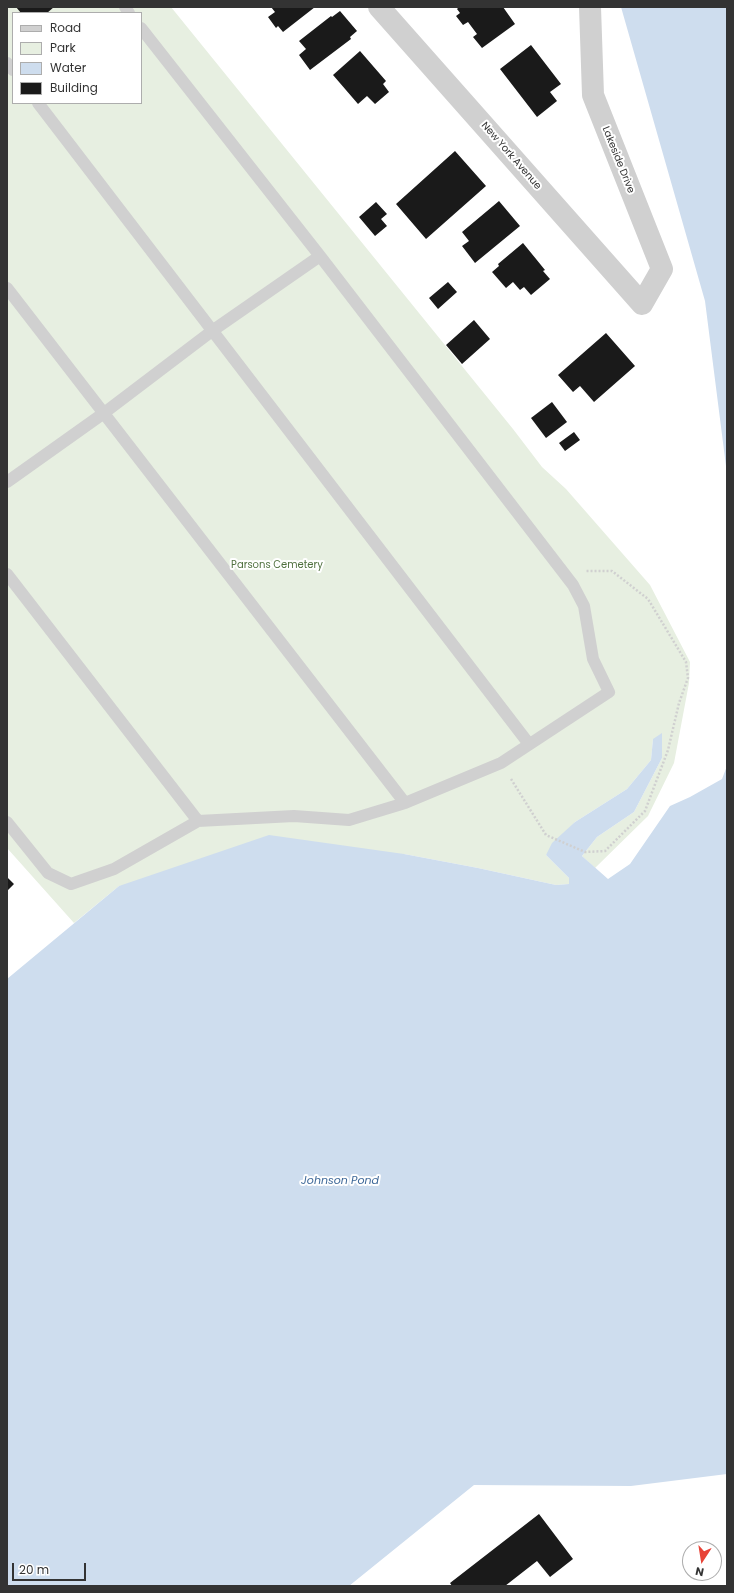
<!DOCTYPE html>
<style>
body{margin:0}
#map{position:relative;width:734px;height:1593px;overflow:hidden;background:#fff;font-family:Poppins,sans-serif}
canvas{display:block}
.frame{position:absolute;inset:0;border:8px solid #333;pointer-events:none}
.legend{position:absolute;left:12px;top:12px;width:130px;height:92px;box-sizing:border-box;background:#fff;border:1px solid #adadad;margin:0;padding:5px 7px;list-style:none;font-size:12px;color:#333}
.legend li{display:flex;align-items:center;gap:8px;height:20px}
.legend b{width:20px;border:1px solid #adadad}
.north{position:absolute;left:682px;top:1541px;width:40px;height:40px;box-sizing:border-box;background:#fff;border:1px solid #adadad;border-radius:50%;rotate:192deg;font-size:11px;font-weight:700;line-height:16px;text-align:center;color:#333}
.north::after{content:'';display:block;margin:auto;width:14px;height:18px;background:#e84236;clip-path:polygon(50% 0,100% 100%,50% 72%,0 100%)}
.scale{position:absolute;left:12px;top:1563px;width:74px;height:18px;box-sizing:border-box;border:2px solid #333;border-top:0;padding-left:5px;font-size:12px;line-height:14px;white-space:nowrap;color:#333;-webkit-text-stroke:3px #fff;paint-order:stroke}
</style>
<div id="map">
<canvas width="734" height="1593"></canvas>
<div class="frame"></div>
<ul class="legend">
<li><b style="height:5px;background:#d0d0d0"></b>Road</li>
<li><b style="height:11px;background:#e7efe1"></b>Park</li>
<li><b style="height:11px;background:#ceddee"></b>Water</li>
<li><b style="height:11px;background:#1a1a1a"></b>Building</li>
</ul>
<div class="north">N</div>
<div class="scale">20 m</div>
</div>
<script>
const g = document.querySelector('canvas').getContext('2d');
g.lineJoin = 'round';
function fill(path, color) {
  g.fillStyle = color;
  g.fill(path, 'evenodd');
}
function shape(rows) {
  const path = new Path2D();
  for (const r of rows) {
    path.moveTo(r[0], r[1]);
    for (let i = 2; i < r.length; i += 2) path.lineTo(r[i], r[i + 1]);
  }
  return path;
}
function stroke(path, color, width, dash) {
  g.strokeStyle = color;
  g.lineWidth = width;
  g.lineCap = dash ? 'butt' : 'round';
  g.setLineDash(dash || []);
  g.stroke(path);
}
function drawText(font, color, halo, rows, align = 'center') {
  g.font = font + ' Poppins,sans-serif';
  g.lineWidth = 4;
  g.setLineDash([]);
  g.textBaseline = 'middle';
  g.strokeStyle = halo;
  g.fillStyle = color;
  for (const [text, x, y, turn = 0] of rows) {
    g.save();
    g.translate(x, y);
    g.rotate((+turn || 0) * Math.PI / 180);
    g.textAlign = isNaN(turn) ? turn : align;
    if (halo) g.strokeText(text, 0, 0);
    g.fillText(text, 0, 0);
    g.restore();
  }
}
const green = shape([
 [7,7,171,7,513,429,542,467,566,489,650,585,690,662,689,683,674,763,648,816,595,868,582,856,597,837,634,812,662,758,653,739,651,760,627,789,575,822,546,855,569,878,569,884,556,885,478,868,404,854,119,886,74,923,7,848],
 [13,13,141,13,141,103,13,103]
]);
const water = shape([
 [621,7,727,7,727,474,705,301],
 [662,733,662,758,634,812,597,837,582,856,608,879,630,864,670,806,690,797,722,779,727,766,727,1474,631,1486,474,1485,349,1586,7,1586,7,979,119,886,269,835,404,854,478,868,556,885,569,884,569,878,546,855,552,843,575,822,627,789,651,760,653,739]
]);
const building = shape([
 [16,7,54,7,47,13,21,13],
 [271,7,315,7,283,32,278,26,276,28,268,17,275,12],
 [459,7,503,7,515,24,482,48,473,37,477,34,468,22,463,25,456,16,460,13,457,9],
 [340,11,357,31,350,37,351,39,310,70,299,55,306,49,299,41,331,16,332,17],
 [531,45,561,84,550,92,557,101,537,117,500,69],
 [360,51,386,81,383,84,389,92,375,104,367,96,358,104,333,75],
 [455,151,486,186,426,239,396,204],
 [499,201,520,226,475,263,462,246,469,241,462,232],
 [376,202,387,214,381,219,387,226,375,236,359,217],
 [523,243,545,270,543,271,550,279,531,295,524,287,520,290,513,282,506,288,492,272,499,266,498,264],
 [448,282,457,292,438,309,429,298],
 [474,320,490,339,462,364,446,345],
 [606,333,635,366,594,402,580,386,573,392,558,375],
 [552,402,567,422,546,438,531,418],
 [574,432,580,440,565,451,559,443],
 [7,877,14,884,7,891],
 [539,1514,573,1559,550,1577,537,1561,505,1586,452,1586,450,1583]
]);
const path = shape([
 [511,779,546,835,585,852,605,851,645,811,668,750,679,703,688,678,686,662,648,599,612,571,586,571]
]);
const service = shape([
 [125,7,129,13],
 [7,63,13,70],
 [38,103,529,744],
 [7,288,405,803],
 [7,482,104,413,212,331,320,256],
 [7,574,198,821],
 [7,822,48,873,71,884,114,869,198,821,294,816,349,820,405,803,501,763,609,692,593,659,584,606,573,585,320,256,141,28]
]);
const minor = shape([
 [379,7,642,304,662,269,593,95,590,7]
]);
const streetNames = [
 ["New York Avenue",511,156,49],
 ["Lakeside Drive",618,160,68]
];
const parkNames = [
 ["Parsons Cemetery",277,565]
];
const waterNames = [
 ["Johnson Pond",340,1181]
];
fill(green, '#e7efe1');
fill(water, '#ceddee');
fill(building, '#1a1a1a');
stroke(path, '#d0d0d0', 2.5, [2, 2]);
stroke(service, '#d0d0d0', 12);
stroke(minor, '#d0d0d0', 22);
drawText('10px', '#333', '#fff', streetNames);
drawText('10px', '#4f703e', '#fff', parkNames);
drawText('italic 11px', '#3e6898', '#fff', waterNames);
</script>
